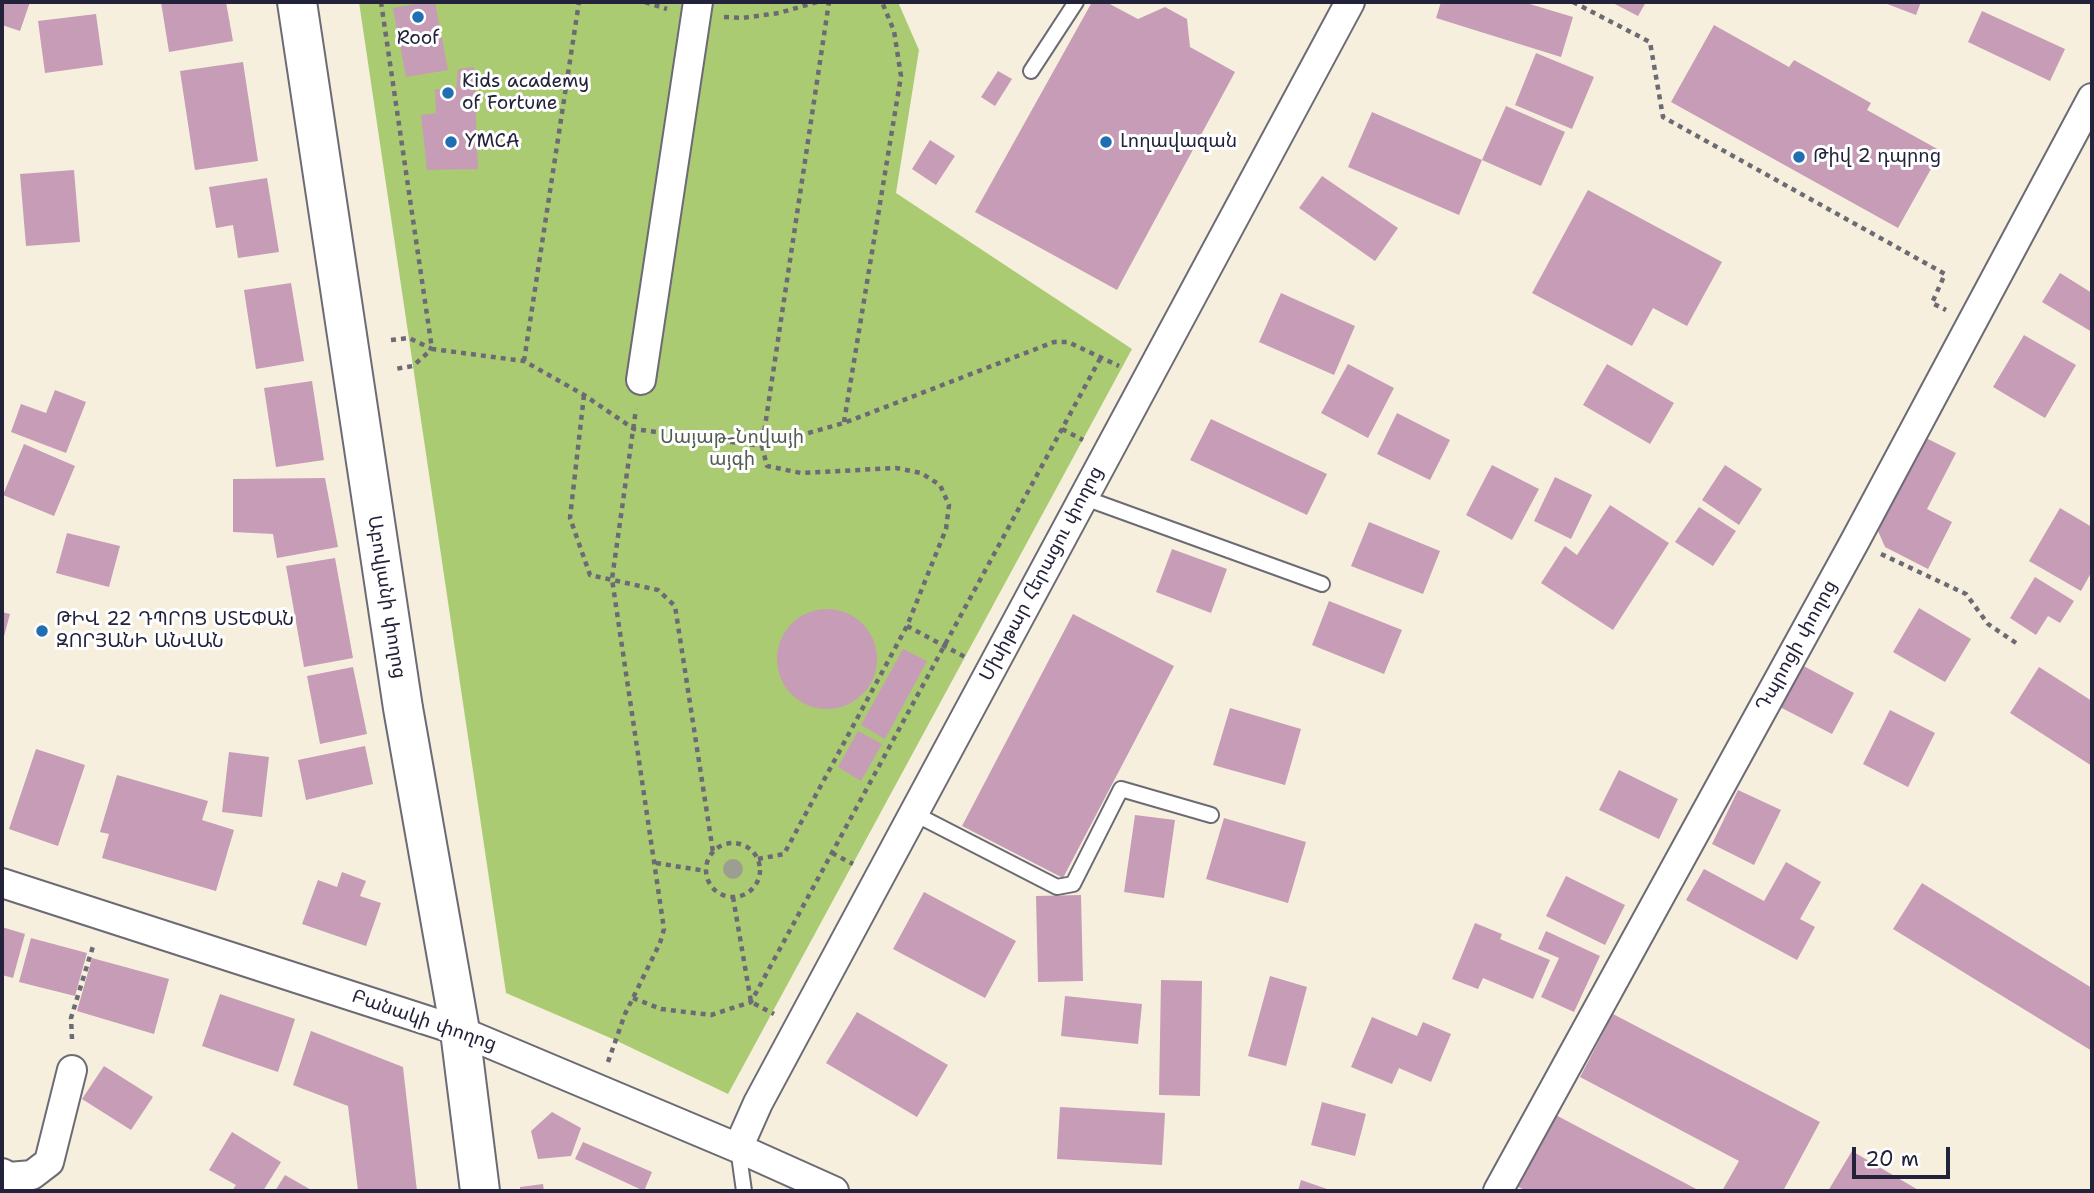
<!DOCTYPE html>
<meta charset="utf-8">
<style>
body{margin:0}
#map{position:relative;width:2094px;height:1193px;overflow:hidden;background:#f6efde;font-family:"Shantell Sans",sans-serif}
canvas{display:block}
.frame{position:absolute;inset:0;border:4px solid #22223b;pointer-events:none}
.scale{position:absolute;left:1852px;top:1147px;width:98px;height:32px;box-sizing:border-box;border:4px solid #22223b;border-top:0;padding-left:9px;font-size:21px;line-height:24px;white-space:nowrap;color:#22223b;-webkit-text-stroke:5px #fff;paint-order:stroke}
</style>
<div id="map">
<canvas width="2094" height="1193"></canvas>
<div class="frame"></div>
<div class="scale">20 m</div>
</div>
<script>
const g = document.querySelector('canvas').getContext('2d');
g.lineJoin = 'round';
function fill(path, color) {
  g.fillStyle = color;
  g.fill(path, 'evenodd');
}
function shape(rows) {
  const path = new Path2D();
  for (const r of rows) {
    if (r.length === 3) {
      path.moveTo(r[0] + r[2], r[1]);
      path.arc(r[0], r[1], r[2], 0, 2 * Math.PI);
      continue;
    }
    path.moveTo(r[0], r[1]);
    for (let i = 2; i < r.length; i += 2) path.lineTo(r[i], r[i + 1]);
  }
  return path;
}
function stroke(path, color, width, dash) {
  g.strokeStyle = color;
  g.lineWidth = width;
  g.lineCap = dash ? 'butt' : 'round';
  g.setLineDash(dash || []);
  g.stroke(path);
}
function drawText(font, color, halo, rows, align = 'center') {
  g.font = font + ' "Shantell Sans","Noto Sans Armenian",sans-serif';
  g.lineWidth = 6;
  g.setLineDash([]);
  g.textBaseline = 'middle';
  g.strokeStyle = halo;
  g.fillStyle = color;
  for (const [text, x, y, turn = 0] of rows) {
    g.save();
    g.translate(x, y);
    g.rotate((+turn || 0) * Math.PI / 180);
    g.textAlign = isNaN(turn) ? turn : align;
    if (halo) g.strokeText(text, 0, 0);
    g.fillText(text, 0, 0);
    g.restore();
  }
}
const green = shape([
 [359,2,898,2,919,50,896,193,1132,349,728,1094,615,1040,506,993]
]);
const building = shape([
 [2,2,30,2,20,31,2,25],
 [161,2,226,2,233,41,169,52],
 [428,2,435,2,448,70,406,77,393,8],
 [1092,2,1106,2,1138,19,1165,7,1187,19,1190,47,1235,72,1117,290,975,212],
 [1441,2,1523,2,1573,17,1561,57,1436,18],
 [1611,2,1646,2,1638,16],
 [1882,2,1921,2,1916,15],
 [1982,11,2065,49,2050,81,1968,42],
 [96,14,103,65,45,73,38,21],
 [1714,25,1789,67,1794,60,1871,103,1867,110,1941,151,1898,228,1671,102],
 [1536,53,1594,77,1572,129,1515,105],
 [243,62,258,161,195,170,180,71],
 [474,67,478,169,427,170,421,115,436,113,435,89,456,90,458,69],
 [998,71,1012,79,995,106,981,97],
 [1506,106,1565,132,1541,186,1482,160],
 [1372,112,1482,160,1459,215,1348,167],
 [930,140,955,156,936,185,912,169],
 [74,170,80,242,26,246,20,174],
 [1322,176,1398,228,1375,261,1299,208],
 [267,178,279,252,238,258,233,225,216,228,209,187],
 [1588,190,1722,262,1687,326,1653,308,1632,346,1532,293],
 [2060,273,2092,293,2092,332,2042,302],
 [291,283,304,361,256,369,244,290],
 [1281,293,1355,326,1334,375,1259,342],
 [2024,335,2076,365,2045,418,1993,387],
 [1348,364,1394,388,1368,438,1321,413],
 [1607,364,1674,403,1650,444,1583,405],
 [312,381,324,460,276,467,264,388],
 [55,390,86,402,66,453,11,432,21,404,46,413],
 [1397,413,1450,440,1430,480,1377,454],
 [1211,419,1327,474,1307,515,1190,460],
 [1926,438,1956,453,1927,509,1952,522,1928,569,1885,547,1878,531],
 [24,444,75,466,54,516,3,495],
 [1492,465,1539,489,1512,540,1466,515],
 [1725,465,1762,489,1739,525,1702,500],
 [1555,477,1592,495,1571,539,1534,521],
 [325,478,338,547,277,558,273,534,233,532,233,479],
 [1610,505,1669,543,1613,630,1541,583,1565,546,1577,555],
 [1699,507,1736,531,1713,566,1675,542],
 [2060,508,2092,527,2092,571,2081,591,2029,561],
 [1369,522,1440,551,1423,594,1351,566],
 [67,533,120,546,109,587,56,573],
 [1172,549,1227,569,1211,613,1156,592],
 [335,558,353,658,304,667,286,566],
 [2035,577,2074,601,2060,623,2048,616,2036,635,2010,618],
 [1329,601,1402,630,1384,674,1312,645],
 [1919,608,1971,639,1945,682,1893,652],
 [827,659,50],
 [2,612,10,614,3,640,2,640],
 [1073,614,1174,666,1063,878,962,826],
 [903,649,927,661,885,739,861,725],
 [1800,664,1854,693,1832,734,1778,706],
 [353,667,367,734,320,744,307,676],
 [2039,667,2092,701,2092,766,2010,713],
 [1230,708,1301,729,1285,785,1213,765],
 [1890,710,1935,733,1908,787,1863,764],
 [858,731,882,744,861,781,838,767],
 [365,746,373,784,306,800,298,760],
 [36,749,85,765,58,846,9,829],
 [229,752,269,757,262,817,222,812],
 [1619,770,1678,799,1659,839,1599,810],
 [117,775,208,801,202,820,234,830,216,891,102,858,109,834,100,832],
 [1738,790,1781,810,1754,865,1712,844],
 [1135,815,1175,820,1164,898,1124,892],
 [1224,818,1306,842,1288,903,1206,879],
 [1786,862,1821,882,1800,919,1815,927,1797,960,1686,900,1704,869,1764,901],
 [342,872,366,881,360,896,381,903,366,946,302,924,318,880,337,887],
 [1566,876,1625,905,1605,945,1546,916],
 [1922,883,2092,988,2092,1051,1893,929],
 [924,892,1016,941,985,998,893,949],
 [1081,895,1083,981,1038,982,1036,896],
 [1475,923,1502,934,1500,939,1550,960,1533,999,1483,978,1478,989,1452,979],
 [2,927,25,934,13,978,2,975],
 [1546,931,1600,956,1574,1012,1541,997,1559,958,1538,949],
 [31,938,87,953,75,996,19,982],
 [92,958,169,979,154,1034,77,1011],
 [1270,976,1307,987,1286,1066,1248,1056],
 [1161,980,1202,981,1200,1096,1159,1095],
 [220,994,295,1019,278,1072,202,1046],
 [1065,996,1142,1004,1138,1044,1061,1036],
 [857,1012,948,1065,917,1117,826,1063],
 [1613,1014,1820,1122,1783,1191,1722,1191,1739,1161,1580,1077],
 [1372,1017,1417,1036,1423,1022,1451,1034,1431,1082,1399,1068,1392,1084,1351,1067],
 [311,1031,403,1067,417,1191,358,1191,348,1106,293,1085],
 [104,1066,153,1097,131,1130,82,1099],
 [1322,1102,1366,1114,1355,1156,1311,1145],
 [1060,1107,1165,1113,1162,1165,1057,1159],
 [552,1112,581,1128,571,1156,538,1159,531,1131],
 [1550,1112,1700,1191,1527,1191,1512,1184],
 [232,1132,281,1162,263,1191,232,1191,236,1185,209,1170],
 [583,1142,652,1172,644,1191,575,1159],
 [1852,1151,1920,1191,1828,1191],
 [285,1175,313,1191,275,1191],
 [1301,1180,1333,1191,1298,1191],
 [543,1184,544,1191,520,1191,520,1187]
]);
const path = shape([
 [381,2,432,349,524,361,584,395,634,429,762,446,844,423,1054,342,1068,342,1119,366],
 [645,2,667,9],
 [1573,2,1650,42,1663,117,1945,274,1932,303,1946,310],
 [724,17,742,18,779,13,817,2],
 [391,340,409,338,432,349,413,366,395,369],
 [524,361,579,2],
 [584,395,570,518,590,575,658,590,675,606,713,852],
 [844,422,901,76,894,31,882,2],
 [1062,429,1083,440],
 [1881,554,1966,594,1988,624,2016,643],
 [907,626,965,657],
 [733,870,27],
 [832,853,853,864],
 [758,859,784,854,907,626,946,529,949,505,940,485,921,473,896,468,801,473,767,466,762,446,829,2],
 [656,863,706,871],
 [733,897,751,1002,774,1014],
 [633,998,661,1009,711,1015,751,1002,1101,357],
 [72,1039,71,1018,94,943],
 [608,1062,625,1014,660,943,664,929,612,579,636,409]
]);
const lane = shape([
 [1031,71,1076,2],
 [1082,497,1322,584],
 [913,813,1057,887,1073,884,1121,789,1211,815],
 [738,1148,744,1191]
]);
const street = shape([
 [641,380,698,2],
 [2,883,460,1031,738,1148,834,1191],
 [738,1148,758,1103,1350,2],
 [2,1173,9,1177,32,1175,49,1162,72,1070],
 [1498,1191,1855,541,2092,98]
]);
const secondary = shape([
 [297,2,403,708,460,1031,480,1191]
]);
const trees = [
 [733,869]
];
const markers = [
 [418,17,7,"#1f6fb2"],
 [448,93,7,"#1f6fb2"],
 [451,142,7,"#1f6fb2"],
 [1106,142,7,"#1f6fb2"],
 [1799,157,7,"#1f6fb2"],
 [42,631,7,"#1f6fb2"]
];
const poiNames = [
 ["Roof",418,39,"center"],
 ["Kids academy",462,82],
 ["of Fortune",462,104],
 ["YMCA",465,142],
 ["Լողավազան",1120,142],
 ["Թիվ 2 դպրոց",1813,157],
 ["ԹԻՎ 22 ԴՊՐՈՑ ՍՏԵՓԱՆ",56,620],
 ["ԶՈՐՅԱՆԻ ԱՆՎԱՆ",56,642]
];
const parkNames = [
 ["Սայաթ-Նովայի",732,438],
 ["այգի",732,460]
];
const streetNames = [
 ["Մխիթար Հերացու փողոց",1042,574,-62],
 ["Աբովյանի փողոց",386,597,81],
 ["Դպրոցի փողոց",1797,646,-61],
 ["Բանակի փողոց",424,1021,19]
];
fill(green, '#abcb73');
fill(building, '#c79cb7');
stroke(lane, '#6c6a74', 18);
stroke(street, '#6c6a74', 32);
stroke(secondary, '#6c6a74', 42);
stroke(path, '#6c6a74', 4.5, [5, 5]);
stroke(lane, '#fff', 14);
stroke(street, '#fff', 28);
stroke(secondary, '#fff', 38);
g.fillStyle = '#9c9f8f';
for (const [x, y] of trees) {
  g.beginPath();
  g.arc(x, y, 10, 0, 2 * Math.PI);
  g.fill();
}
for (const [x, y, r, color] of markers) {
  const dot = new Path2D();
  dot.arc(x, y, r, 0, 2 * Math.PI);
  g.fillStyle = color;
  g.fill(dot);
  stroke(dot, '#fff', 2.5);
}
drawText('19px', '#22223b', '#fff', poiNames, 'left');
drawText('19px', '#525d4f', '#fff', parkNames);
drawText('19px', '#22223b', '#fff', streetNames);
</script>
